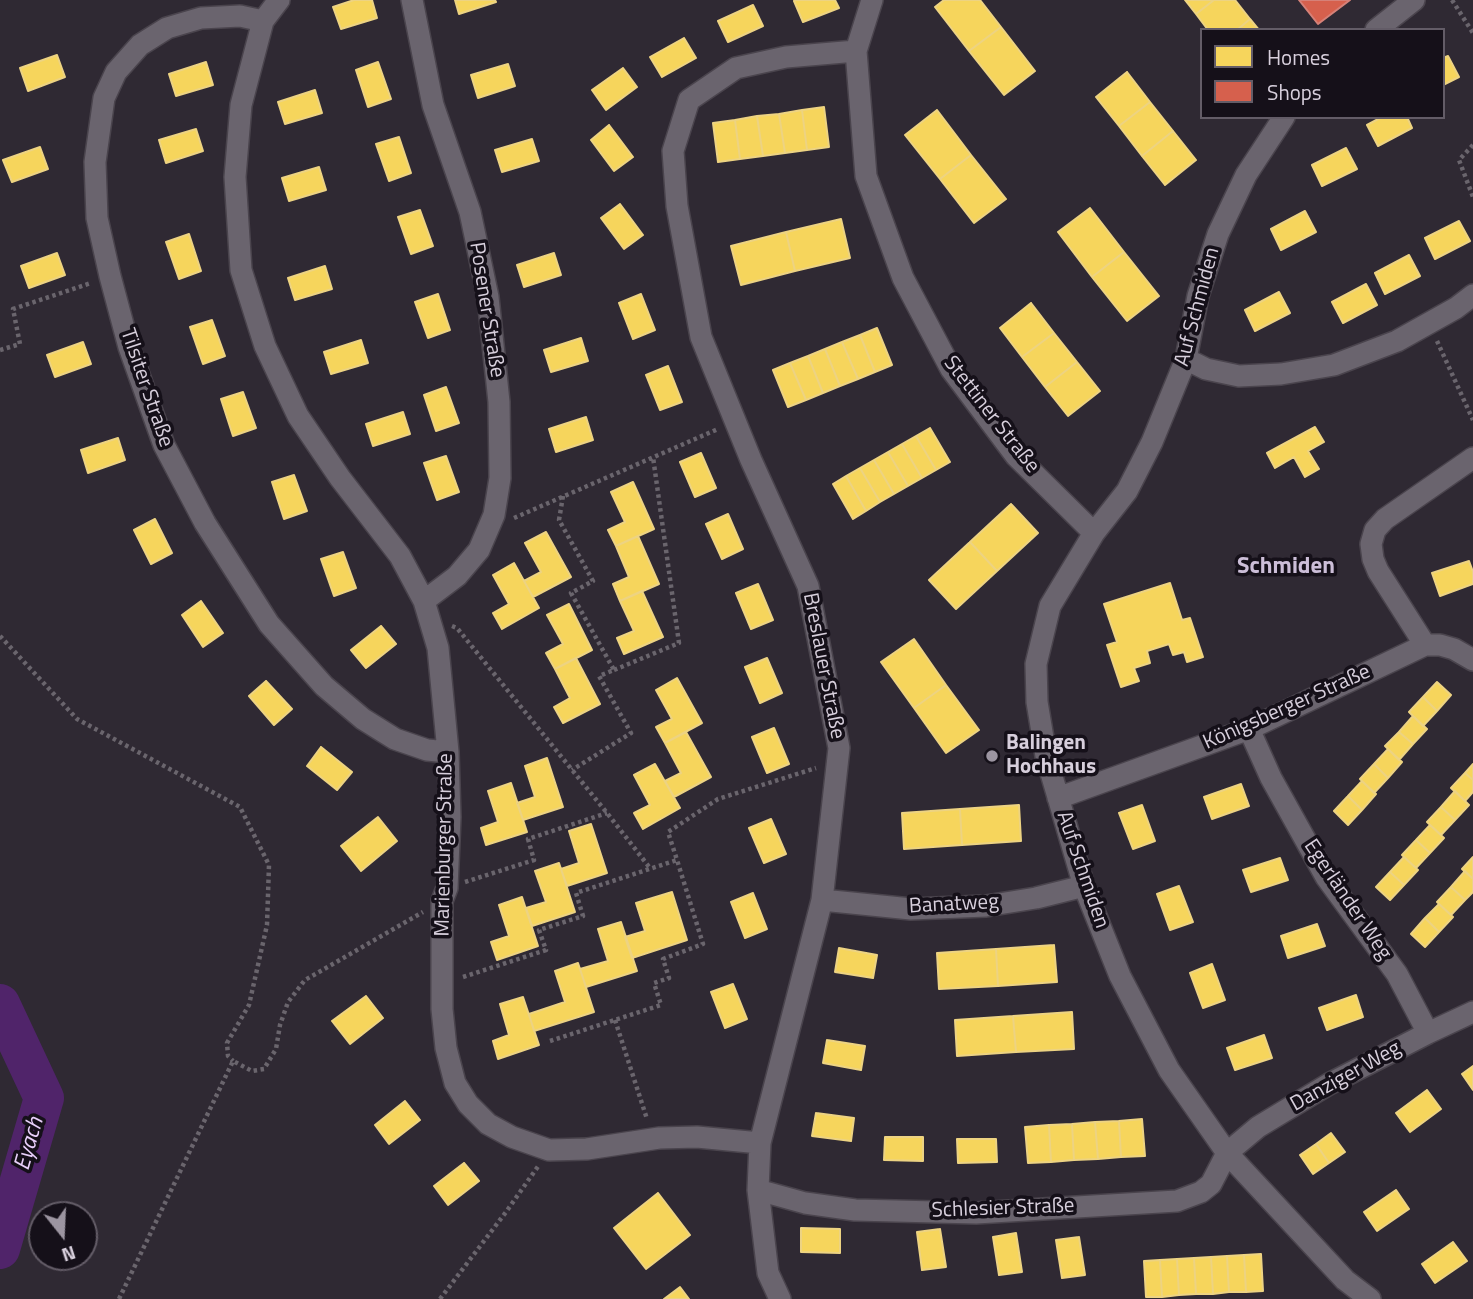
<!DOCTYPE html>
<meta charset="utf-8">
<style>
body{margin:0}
#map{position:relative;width:1473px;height:1299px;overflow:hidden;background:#2f2933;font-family:"Titillium Web",sans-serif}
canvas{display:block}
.legend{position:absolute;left:1200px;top:28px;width:245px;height:91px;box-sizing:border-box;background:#151019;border:2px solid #635c67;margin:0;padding:9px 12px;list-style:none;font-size:21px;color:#d7cfdc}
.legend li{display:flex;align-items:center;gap:14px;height:35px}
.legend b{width:35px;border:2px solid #635c67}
.north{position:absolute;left:28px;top:1201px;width:70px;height:70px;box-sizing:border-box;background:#151019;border:2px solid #635c67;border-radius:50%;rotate:162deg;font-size:19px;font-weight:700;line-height:28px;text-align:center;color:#d7cfdc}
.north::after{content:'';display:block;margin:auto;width:24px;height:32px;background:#9c95a1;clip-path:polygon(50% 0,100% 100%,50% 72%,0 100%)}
</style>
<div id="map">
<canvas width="1473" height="1299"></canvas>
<ul class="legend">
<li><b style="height:19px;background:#f6d55c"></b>Homes</li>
<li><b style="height:19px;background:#d6604d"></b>Shops</li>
</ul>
<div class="north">N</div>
</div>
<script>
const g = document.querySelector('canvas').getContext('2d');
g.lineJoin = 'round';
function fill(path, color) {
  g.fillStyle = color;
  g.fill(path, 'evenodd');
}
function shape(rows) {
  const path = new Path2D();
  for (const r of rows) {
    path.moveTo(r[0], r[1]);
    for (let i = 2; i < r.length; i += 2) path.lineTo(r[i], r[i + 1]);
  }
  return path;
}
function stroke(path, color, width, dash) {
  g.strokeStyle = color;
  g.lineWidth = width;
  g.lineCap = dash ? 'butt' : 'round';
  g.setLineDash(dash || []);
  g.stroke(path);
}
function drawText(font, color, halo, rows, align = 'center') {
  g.font = font + ' "Titillium Web",sans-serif';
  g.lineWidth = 7;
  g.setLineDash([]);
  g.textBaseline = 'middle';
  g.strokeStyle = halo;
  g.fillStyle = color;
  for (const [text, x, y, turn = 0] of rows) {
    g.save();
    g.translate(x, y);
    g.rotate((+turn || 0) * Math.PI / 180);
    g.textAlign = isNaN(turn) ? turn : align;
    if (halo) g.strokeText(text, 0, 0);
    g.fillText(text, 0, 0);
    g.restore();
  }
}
const homes = shape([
 [354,0,372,0,377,18,341,29,333,7,354,0],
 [455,0,495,0,496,2,459,14,455,0],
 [796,0,835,0,839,8,803,22,794,1,796,0],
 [944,0,980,0,1001,27,969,51,935,7,944,0],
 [1185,0,1214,0,1196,14,1185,0],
 [1214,0,1235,0,1250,19,1237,30,1208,30,1196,14,1214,0],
 [753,5,763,26,728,42,718,21,753,5],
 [1250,19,1259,30,1237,30,1250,19],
 [1001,27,1035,71,1004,95,969,51,1001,27],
 [684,38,696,58,662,77,650,57,684,38],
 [57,55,65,77,28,91,20,68,57,55],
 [1448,56,1459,77,1443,85,1443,58,1448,56],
 [206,62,213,85,176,96,169,74,206,62],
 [378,62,391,99,368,107,356,70,378,62],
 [508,64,515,86,478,98,471,75,508,64],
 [623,68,637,87,606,110,592,90,623,68],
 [1127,72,1150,102,1119,126,1096,97,1127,72],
 [315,90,322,113,285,124,278,102,315,90],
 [1150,102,1173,131,1142,156,1119,126,1150,102],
 [824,107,829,147,807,150,802,110,824,107],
 [802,110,807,150,785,153,779,114,802,110],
 [937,110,971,155,940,179,905,135,937,110],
 [779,114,785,153,763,156,757,116,779,114],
 [757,116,763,156,740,159,735,120,757,116],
 [1382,117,1407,117,1412,128,1378,146,1367,125,1382,117],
 [735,120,740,159,718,162,713,123,735,120],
 [609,125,633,157,614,171,591,140,609,125],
 [196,129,203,151,166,163,159,140,196,129],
 [1173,131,1196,160,1165,185,1142,156,1173,131],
 [399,137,411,173,389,181,376,144,399,137],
 [532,139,539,161,502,172,495,150,532,139],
 [40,147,48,169,12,182,3,160,40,147],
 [1346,148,1357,169,1322,186,1312,165,1346,148],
 [971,155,1006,199,974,223,940,179,971,155],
 [319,167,326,190,289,201,282,178,319,167],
 [620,204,643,235,624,249,601,218,620,204],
 [1090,208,1124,252,1092,277,1058,232,1090,208],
 [420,210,433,246,411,254,398,217,420,210],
 [1305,211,1316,232,1281,250,1271,229,1305,211],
 [841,219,850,258,795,271,786,232,841,219],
 [1459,221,1470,241,1435,259,1425,238,1459,221],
 [786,232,795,271,741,285,731,246,786,232],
 [189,234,201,271,179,279,166,242,189,234],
 [1124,252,1159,296,1127,321,1092,277,1124,252],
 [57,253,65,275,29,288,21,266,57,253],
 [554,253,561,275,524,287,517,265,554,253],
 [1409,255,1420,276,1385,294,1375,273,1409,255],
 [325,266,332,289,295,300,288,278,325,266],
 [1366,284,1377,305,1343,323,1332,302,1366,284],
 [1279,292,1290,313,1255,331,1245,310,1279,292],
 [438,294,450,330,428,338,415,302,438,294],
 [641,294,655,330,633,339,619,303,641,294],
 [1031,303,1054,333,1022,357,1000,328,1031,303],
 [212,320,225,356,203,364,190,327,212,320],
 [877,328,892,365,875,372,860,335,877,328],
 [1054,333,1077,362,1045,387,1022,357,1054,333],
 [860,335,875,372,858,379,842,342,860,335],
 [581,338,588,361,551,372,544,350,581,338],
 [361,340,368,363,331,374,324,352,361,340],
 [83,342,91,364,55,377,47,355,83,342],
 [842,342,858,379,840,386,825,349,842,342],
 [825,349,840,386,823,393,808,356,825,349],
 [808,356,823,393,806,400,790,363,808,356],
 [1077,362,1100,391,1068,416,1045,387,1077,362],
 [790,363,806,400,788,407,773,370,790,363],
 [668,366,682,402,660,410,646,375,668,366],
 [446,387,459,423,436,431,424,395,446,387],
 [243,392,256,428,233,436,221,399,243,392],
 [403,412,410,434,373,446,366,424,403,412],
 [586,417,593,440,556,452,549,429,586,417],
 [1315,427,1324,442,1308,451,1319,469,1305,477,1294,457,1275,468,1267,453,1315,427],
 [930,428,950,462,936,470,916,436,930,428],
 [916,436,936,470,922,478,902,444,916,436],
 [118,438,125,460,88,473,81,450,118,438],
 [902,444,922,478,908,486,888,452,902,444],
 [888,452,908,486,894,494,874,460,888,452],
 [701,453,716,488,695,497,680,462,701,453],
 [446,456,459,492,437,500,424,463,446,456],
 [874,460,894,494,880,502,860,468,874,460],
 [860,468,880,502,866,511,846,476,860,468],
 [294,475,307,511,284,519,272,482,294,475],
 [846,476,866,511,853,519,833,484,846,476],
 [633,482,654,529,616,546,608,530,625,522,611,492,633,482],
 [1011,504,1038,533,997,571,970,542,1011,504],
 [728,514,743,549,722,559,706,524,728,514],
 [155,519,172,553,151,564,134,530,155,519],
 [546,532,571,577,533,597,524,581,541,572,525,543,546,532],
 [638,536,659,584,620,601,613,584,629,577,616,546,638,536],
 [970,542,997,571,956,609,929,580,970,542],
 [343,552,356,588,334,596,321,559,343,552],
 [1469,561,1473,572,1473,584,1440,596,1432,573,1469,561],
 [514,563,539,608,502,629,493,613,509,604,493,575,514,563],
 [1170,583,1182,620,1190,618,1203,657,1187,662,1184,652,1173,655,1169,644,1147,651,1150,663,1134,668,1139,681,1121,687,1107,645,1117,642,1104,604,1170,583],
 [758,584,773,620,751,629,736,593,758,584],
 [642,591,663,637,624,654,617,638,634,631,620,601,642,591],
 [201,601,223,633,203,647,182,615,201,601],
 [569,604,592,650,555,669,546,653,563,644,547,615,569,604],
 [381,626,396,644,366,668,351,650,381,626],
 [914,639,946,685,914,708,881,662,914,639],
 [576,658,600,704,563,723,554,707,570,698,555,669,576,658],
 [767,658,782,693,760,703,745,667,767,658],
 [677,678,702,723,665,743,656,727,672,719,656,690,677,678],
 [266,681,292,709,274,725,249,696,266,681],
 [1437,682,1451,695,1437,711,1423,697,1437,682],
 [946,685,979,730,946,753,914,708,946,685],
 [1423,697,1437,711,1423,726,1409,712,1423,697],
 [1413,716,1427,729,1413,744,1399,732,1413,716],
 [774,728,789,764,767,773,752,737,774,728],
 [686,732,711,777,674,797,665,781,681,773,665,743,686,732],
 [1399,732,1413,744,1399,760,1385,746,1399,732],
 [321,747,352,772,337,790,307,766,321,747],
 [1388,749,1402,762,1388,778,1374,764,1388,749],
 [547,758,563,807,523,820,517,803,535,797,525,766,547,758],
 [655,764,680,808,643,829,634,813,650,805,634,775,655,764],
 [1374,764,1388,778,1374,793,1360,779,1374,764],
 [1473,764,1473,780,1465,773,1473,764],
 [1465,773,1473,780,1473,792,1465,801,1451,788,1465,773],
 [1362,781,1376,794,1362,810,1348,796,1362,781],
 [511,783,527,832,486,845,481,828,498,822,488,791,511,783],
 [1241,784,1249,806,1212,819,1204,797,1241,784],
 [1455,791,1469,805,1455,820,1441,807,1455,791],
 [1348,796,1362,810,1348,825,1334,811,1348,796],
 [1019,805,1021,841,962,845,960,809,1019,805],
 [1142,805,1155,841,1133,849,1119,813,1142,805],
 [1441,807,1455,820,1441,835,1427,822,1441,807],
 [960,809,962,845,904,849,902,813,960,809],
 [378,817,397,841,361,871,341,846,378,817],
 [771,819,786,854,764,863,749,828,771,819],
 [591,824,607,873,567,886,561,869,579,863,569,831,591,824],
 [1430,825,1444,838,1430,853,1416,840,1430,825],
 [1416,840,1430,853,1416,868,1402,855,1416,840],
 [1404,857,1418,870,1404,885,1390,872,1404,857],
 [1473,857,1473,879,1462,869,1473,857],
 [1280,858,1288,880,1251,892,1243,870,1280,858],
 [559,863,575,912,532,926,526,908,546,902,535,871,559,863],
 [1465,871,1473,879,1473,892,1465,900,1451,887,1465,871],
 [1390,872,1404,885,1390,900,1376,887,1390,872],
 [1179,886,1193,922,1170,930,1157,894,1179,886],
 [1451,887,1465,900,1451,915,1437,902,1451,887],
 [672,892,687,940,632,958,625,937,645,931,636,903,672,892],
 [753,893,767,929,745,938,731,902,753,893],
 [522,897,538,946,497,960,491,942,509,936,499,905,522,897],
 [1439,904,1453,917,1439,932,1425,918,1439,904],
 [1425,918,1439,932,1425,947,1411,934,1425,918],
 [621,922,637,971,586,987,580,969,608,961,598,929,621,922],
 [1317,924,1325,946,1288,958,1281,936,1317,924],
 [1054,945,1057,982,998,986,996,949,1054,945],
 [839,948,877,955,873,978,835,972,839,948],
 [996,949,998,986,939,989,937,953,996,949],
 [578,963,594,1012,534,1031,529,1014,565,1002,555,971,578,963],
 [1212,964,1225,1000,1203,1008,1190,973,1212,964],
 [733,984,747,1019,725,1028,711,992,733,984],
 [1356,995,1363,1017,1327,1030,1319,1008,1356,995],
 [366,996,383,1018,350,1044,332,1021,366,996],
 [523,997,539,1045,498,1059,493,1041,509,1035,500,1004,523,997],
 [1072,1012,1074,1049,1016,1052,1013,1016,1072,1012],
 [1013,1016,1016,1052,957,1056,955,1020,1013,1016],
 [1264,1035,1272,1058,1235,1070,1227,1048,1264,1035],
 [827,1040,865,1046,861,1070,823,1063,827,1040],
 [1473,1066,1473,1090,1462,1074,1473,1066],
 [1427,1090,1441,1109,1410,1132,1396,1113,1427,1090],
 [405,1101,420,1120,389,1144,375,1125,405,1101],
 [816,1113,854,1118,851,1141,812,1136,816,1113],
 [1142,1119,1145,1156,1121,1157,1119,1121,1142,1119],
 [1119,1121,1121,1157,1098,1159,1095,1122,1119,1121],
 [1095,1122,1098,1159,1074,1160,1072,1124,1095,1122],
 [1072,1124,1074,1160,1051,1162,1049,1125,1072,1124],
 [1049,1125,1051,1162,1028,1163,1025,1127,1049,1125],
 [1331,1133,1345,1152,1329,1163,1316,1144,1331,1133],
 [885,1137,923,1137,923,1161,884,1160,885,1137],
 [957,1139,996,1139,997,1162,958,1163,957,1139],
 [1316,1144,1329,1163,1313,1174,1300,1155,1316,1144],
 [464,1163,479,1181,448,1205,434,1186,464,1163],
 [1396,1190,1409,1209,1377,1231,1364,1212,1396,1190],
 [658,1193,690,1235,646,1269,614,1228,658,1193],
 [801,1228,840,1229,840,1253,801,1252,801,1228],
 [940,1229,946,1267,922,1270,917,1232,940,1229],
 [1016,1233,1022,1272,999,1275,993,1237,1016,1233],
 [1079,1237,1085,1275,1062,1278,1056,1240,1079,1237],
 [1453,1242,1467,1261,1435,1283,1422,1264,1453,1242],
 [1261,1254,1263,1291,1246,1292,1244,1255,1261,1254],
 [1244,1255,1246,1292,1229,1292,1227,1256,1244,1255],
 [1227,1256,1229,1292,1213,1294,1211,1257,1227,1256],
 [1211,1257,1213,1294,1196,1294,1194,1258,1211,1257],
 [1194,1258,1196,1294,1179,1295,1177,1259,1194,1258],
 [1177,1259,1179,1295,1162,1297,1160,1260,1177,1259],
 [1160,1260,1162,1297,1146,1297,1144,1261,1160,1260],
 [680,1287,689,1299,664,1299,680,1287]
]);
const shops = shape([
 [1299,0,1350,0,1318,24,1299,0]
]);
const river = shape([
 [0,1004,44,1098,0,1249]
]);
const path = shape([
 [1452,0,1473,33],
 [1473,145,1459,160,1473,197],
 [1437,341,1473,420],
 [0,350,20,344,13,309,91,283],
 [563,496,559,520,593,581,571,593,614,670,599,676,631,733,572,770],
 [514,518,718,429],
 [452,626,457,628,607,813,650,868],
 [0,636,77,719,240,807,269,865,267,925,249,1005,227,1043,228,1056,233,1061],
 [614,670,679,643,653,457],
 [465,882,534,860,528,839,607,813],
 [463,977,546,950,539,930,583,916,576,893,677,860,668,832,718,799,816,768],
 [615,1020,647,1119],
 [550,1041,661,1005,654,983,669,978,663,959,703,944,677,860],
 [119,1299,233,1061,252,1071,264,1069,276,1049,280,1025,288,1002,305,980,423,912],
 [440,1299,506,1212,539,1165]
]);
const minor = shape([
 [279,0,263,21,241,105,235,177,241,270,265,346,298,416,340,478,400,556,424,601,438,648,448,752,450,817,447,888,442,901,442,1009,446,1048,455,1083,468,1104,488,1124,512,1137,549,1150,587,1149,659,1138,697,1137,760,1143],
 [412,0,433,105,470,212,488,297,499,402,500,478,494,515,479,550,457,576,424,601],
 [872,0,856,51,866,176,903,278,951,369,1016,456,1094,533],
 [263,21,240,16,201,18,167,28,140,45,116,72,104,98,95,162,97,218,110,276,129,347,164,445,205,523,269,624,324,686,363,719,395,739,427,750,448,752],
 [1376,30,1414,0],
 [1284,117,1246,175,1218,234,1198,296,1186,359,1152,442,1127,491,1094,533,1050,606,1036,664,1037,702,1046,756,1084,886,1120,976,1169,1070,1227,1153,1345,1280,1370,1299],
 [1186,359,1206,369,1239,376,1281,374,1334,365,1397,341,1456,308,1473,295],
 [1425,645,1378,571,1373,559,1371,544,1375,530,1385,519,1473,458],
 [1249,729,1271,778,1326,877,1397,974,1428,1033],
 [1058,798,1249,729,1425,645,1440,645,1454,649,1473,660],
 [822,900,911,909,986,906,1036,898,1084,886],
 [758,1190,805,1203,855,1210,976,1213,1177,1201,1201,1192,1211,1184,1227,1153,1258,1127,1329,1084,1428,1033,1473,1012],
 [780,1299,768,1273,758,1190,760,1143,822,900,839,748,808,586,751,460,701,337,677,206,673,151,689,100,736,68,786,57,856,51]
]);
const markers = [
 [992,756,7,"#9c95a1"]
];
const streetNames = [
 ["Auf Schmiden",1198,307,-75],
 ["Posener Straße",486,310,81],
 ["Tilsiter Straße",146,388,71],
 ["Stettiner Straße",991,415,52],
 ["Breslauer Straße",823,666,79],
 ["Königsberger Straße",1287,708,-24],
 ["Marienburger Straße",445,845,-89],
 ["Auf Schmiden",1082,870,71],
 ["Egerländer Weg",1347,900,56],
 ["Banatweg",954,905,-3],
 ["Danziger Weg",1346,1077,-29],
 ["Schlesier Straße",1003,1209,-2]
];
const poiNames = [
 ["Balingen",1006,744],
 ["Hochhaus",1006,768]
];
const neighbourhoodNames = [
 ["Schmiden",1286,567]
];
const waterNames = [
 ["Eyach",30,1144,-74]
];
fill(homes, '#f6d55c');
stroke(homes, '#edd382', 2);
fill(shops, '#d6604d');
stroke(shops, '#d68178', 2);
stroke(river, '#50246a', 40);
stroke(minor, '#4a444d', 24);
stroke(path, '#6a656d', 4.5, [3.5, 3.5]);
stroke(minor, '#6a646e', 21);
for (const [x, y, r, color] of markers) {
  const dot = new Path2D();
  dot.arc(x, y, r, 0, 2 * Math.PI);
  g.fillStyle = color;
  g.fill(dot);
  stroke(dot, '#151019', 2.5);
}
drawText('21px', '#d7cfdc', '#151019', streetNames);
drawText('bold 21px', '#d7cfdc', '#151019', poiNames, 'left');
drawText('bold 23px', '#ccbed8', '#151019', neighbourhoodNames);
drawText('italic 23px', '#e9d0fb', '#151019', waterNames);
</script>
